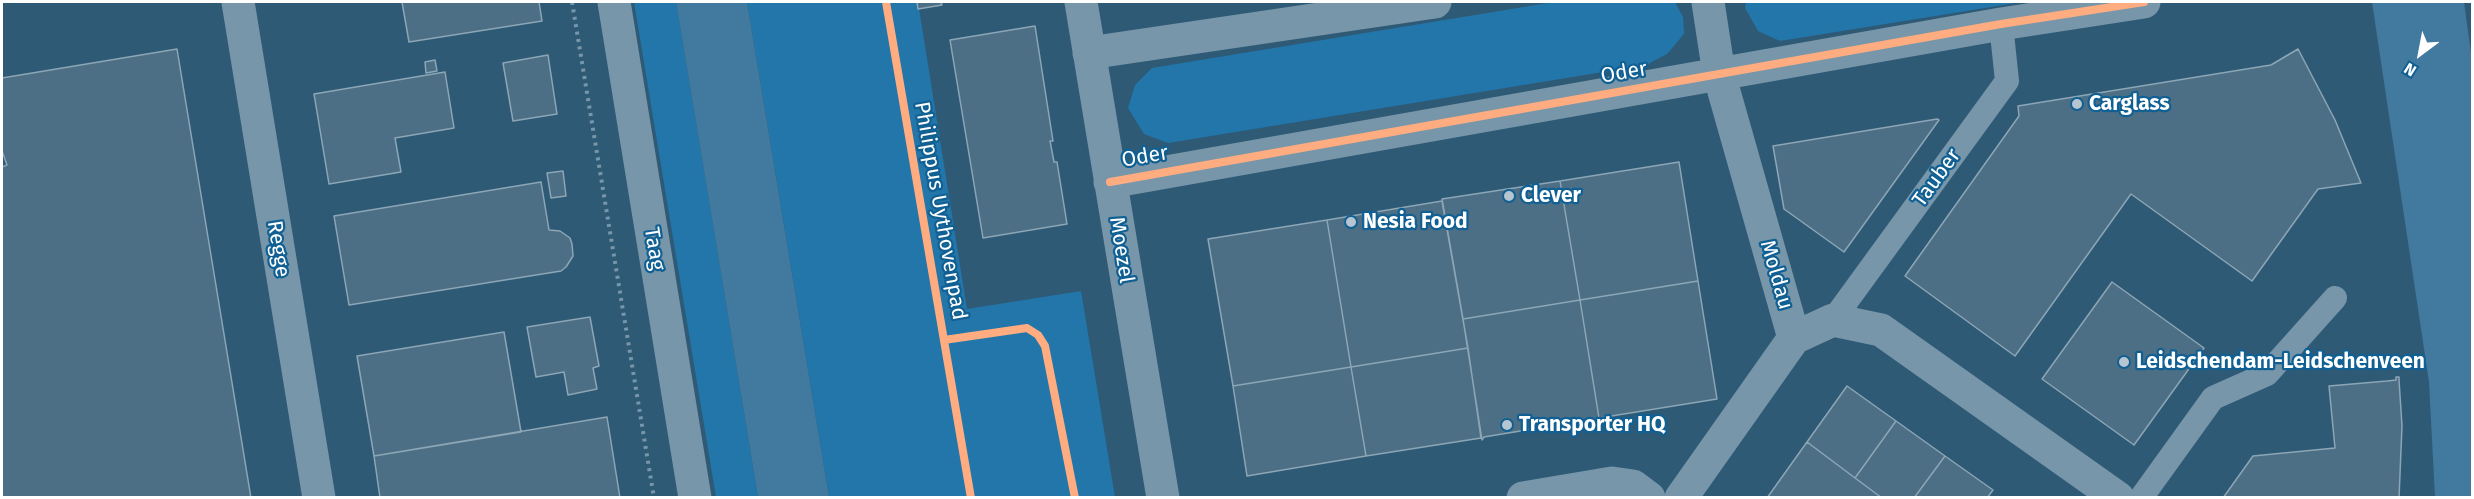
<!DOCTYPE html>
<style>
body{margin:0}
#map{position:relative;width:2474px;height:499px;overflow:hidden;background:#2f5a76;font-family:"Fira Sans",sans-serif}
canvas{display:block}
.frame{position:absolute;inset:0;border:3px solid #fff;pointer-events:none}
.north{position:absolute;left:2390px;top:24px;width:60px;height:60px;-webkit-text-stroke:4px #116094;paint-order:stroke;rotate:212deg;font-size:16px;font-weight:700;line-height:24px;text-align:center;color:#fff}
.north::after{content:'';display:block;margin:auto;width:21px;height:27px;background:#fff;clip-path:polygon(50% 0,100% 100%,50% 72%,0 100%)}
</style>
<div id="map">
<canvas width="2474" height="499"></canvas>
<div class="frame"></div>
<div class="north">N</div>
</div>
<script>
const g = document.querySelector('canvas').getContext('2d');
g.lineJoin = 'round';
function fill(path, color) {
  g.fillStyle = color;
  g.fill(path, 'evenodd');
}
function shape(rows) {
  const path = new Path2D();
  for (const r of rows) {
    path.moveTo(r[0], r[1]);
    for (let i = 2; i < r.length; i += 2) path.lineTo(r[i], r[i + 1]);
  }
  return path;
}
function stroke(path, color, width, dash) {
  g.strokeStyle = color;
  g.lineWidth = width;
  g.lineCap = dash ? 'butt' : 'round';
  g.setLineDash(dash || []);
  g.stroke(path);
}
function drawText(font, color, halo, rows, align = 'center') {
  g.font = font + ' "Fira Sans",sans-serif';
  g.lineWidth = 4.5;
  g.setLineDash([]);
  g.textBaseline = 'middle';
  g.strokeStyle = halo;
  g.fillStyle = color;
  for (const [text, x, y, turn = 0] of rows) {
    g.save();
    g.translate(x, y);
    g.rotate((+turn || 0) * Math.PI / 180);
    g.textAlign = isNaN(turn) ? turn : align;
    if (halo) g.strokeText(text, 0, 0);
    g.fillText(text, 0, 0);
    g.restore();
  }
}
const green = shape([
 [634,2,676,2,758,497,716,497],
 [747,2,918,2,967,309,1081,291,1115,497,829,497],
 [1554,2,1675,2,1683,17,1684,34,1667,54,1646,65,1168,143,1144,134,1128,108,1135,85,1152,68],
 [1746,2,2022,2,1780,41,1758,31,1745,8]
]);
const water = shape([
 [676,2,747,2,829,497,758,497],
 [2372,2,2464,2,2472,60,2472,497,2435,497,2429,382]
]);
const building = shape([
 [402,2,539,2,542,21,409,42,402,2],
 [917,2,941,2,942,5,918,9,917,2],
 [1035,26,1053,141,1050,141,1054,162,1057,162,1067,224,983,238,950,40,1035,26],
 [177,49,251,498,2,498,2,167,7,165,2,151,2,78,177,49],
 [2298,49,2335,120,2361,183,2318,189,2252,281,2131,194,2015,356,1905,276,2019,116,2018,106,2271,65,2298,49],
 [548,55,557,114,513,121,503,63,548,55],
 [435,60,437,71,426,73,425,62,435,60],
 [445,72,454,128,395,138,401,172,329,184,314,94,445,72],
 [1937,119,1939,120,1844,252,1784,209,1773,146,1937,119],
 [1679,162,1698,281,1580,300,1560,181,1679,162],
 [563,171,566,196,551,198,547,173,563,171],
 [1560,181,1580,300,1463,319,1442,199,1560,181],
 [541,182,549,230,560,231,570,238,572,244,573,256,566,267,561,271,349,305,334,216,541,182],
 [1442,201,1468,348,1351,367,1327,220,1442,201],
 [1327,220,1351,367,1233,386,1208,239,1327,220],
 [1698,281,1717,399,1599,418,1580,300,1698,281],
 [2112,282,2204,348,2134,445,2042,379,2112,282],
 [1580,300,1599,418,1484,437,1482,440,1463,319,1580,300],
 [590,317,599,366,593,368,597,389,568,395,564,372,536,377,527,327,590,317],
 [504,332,521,432,374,456,357,356,504,332],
 [1468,348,1481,438,1366,456,1351,367,1468,348],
 [1351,367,1366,456,1247,476,1233,386,1351,367],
 [2396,377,2399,377,2399,380,2402,426,2399,498,2223,498,2253,456,2335,448,2329,386,2387,381,2396,380,2396,377],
 [1847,386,1896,421,1855,478,1807,442,1847,386],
 [607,417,620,498,380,498,374,456,607,417],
 [1896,421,1945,456,1914,498,1882,498,1855,478,1896,421],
 [1807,442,1855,478,1882,498,1767,498,1807,442],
 [1945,456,1993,490,1987,498,1914,498,1945,456]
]);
const path = shape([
 [572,2,654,498]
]);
const lane = shape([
 [1833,320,2007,81,2001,24],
 [2141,498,2213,398,2267,374,2335,298]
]);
const street = shape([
 [238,2,319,498],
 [614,2,695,498],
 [1081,2,1163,498],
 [1089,53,1435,2],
 [1110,182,2001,24,2144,2],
 [1794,338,1833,320,1881,330,2118,498],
 [1523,498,1612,483,1633,486,1649,498],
 [1681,498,1794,338,1719,74,1708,2]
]);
const cycleway = shape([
 [886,2,971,498],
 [1110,182,2001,24,2144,2],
 [944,340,1027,328,1038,335,1045,346,1075,498]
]);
const markers = [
 [2077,104,6,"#b6c5cf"],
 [1509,196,6,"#b6c5cf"],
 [1351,222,6,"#b6c5cf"],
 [2124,362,6,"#b6c5cf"],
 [1507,425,6,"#b6c5cf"]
];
const streetNames = [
 ["Oder",1624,73,-10],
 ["Oder",1145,157,-10],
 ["Tauber",1937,178,-54],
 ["Philippus Uythovenpad",940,211,80],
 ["Regge",278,249,81],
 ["Taag",654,249,81],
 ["Moezel",1121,250,81],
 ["Moldau",1776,275,74]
];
const poiNames = [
 ["Carglass",2089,104],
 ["Clever",1521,196],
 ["Nesia Food",1363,222],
 ["Leidschendam-Leidschenveen",2136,362],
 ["Transporter HQ",1519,425]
];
fill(green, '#2276aa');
fill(water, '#42799e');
fill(building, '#4c6f85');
stroke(building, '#8ca6b6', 1.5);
stroke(path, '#7796a9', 4, [3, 4.5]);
stroke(lane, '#7796a9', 24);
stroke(street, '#7796a9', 33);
stroke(cycleway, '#ffac80', 8);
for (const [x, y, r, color] of markers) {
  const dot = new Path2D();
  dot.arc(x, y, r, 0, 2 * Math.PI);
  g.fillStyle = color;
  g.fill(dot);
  stroke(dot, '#116094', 2);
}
drawText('21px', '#fff', '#116094', streetNames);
drawText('bold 21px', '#fff', '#116094', poiNames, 'left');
</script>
